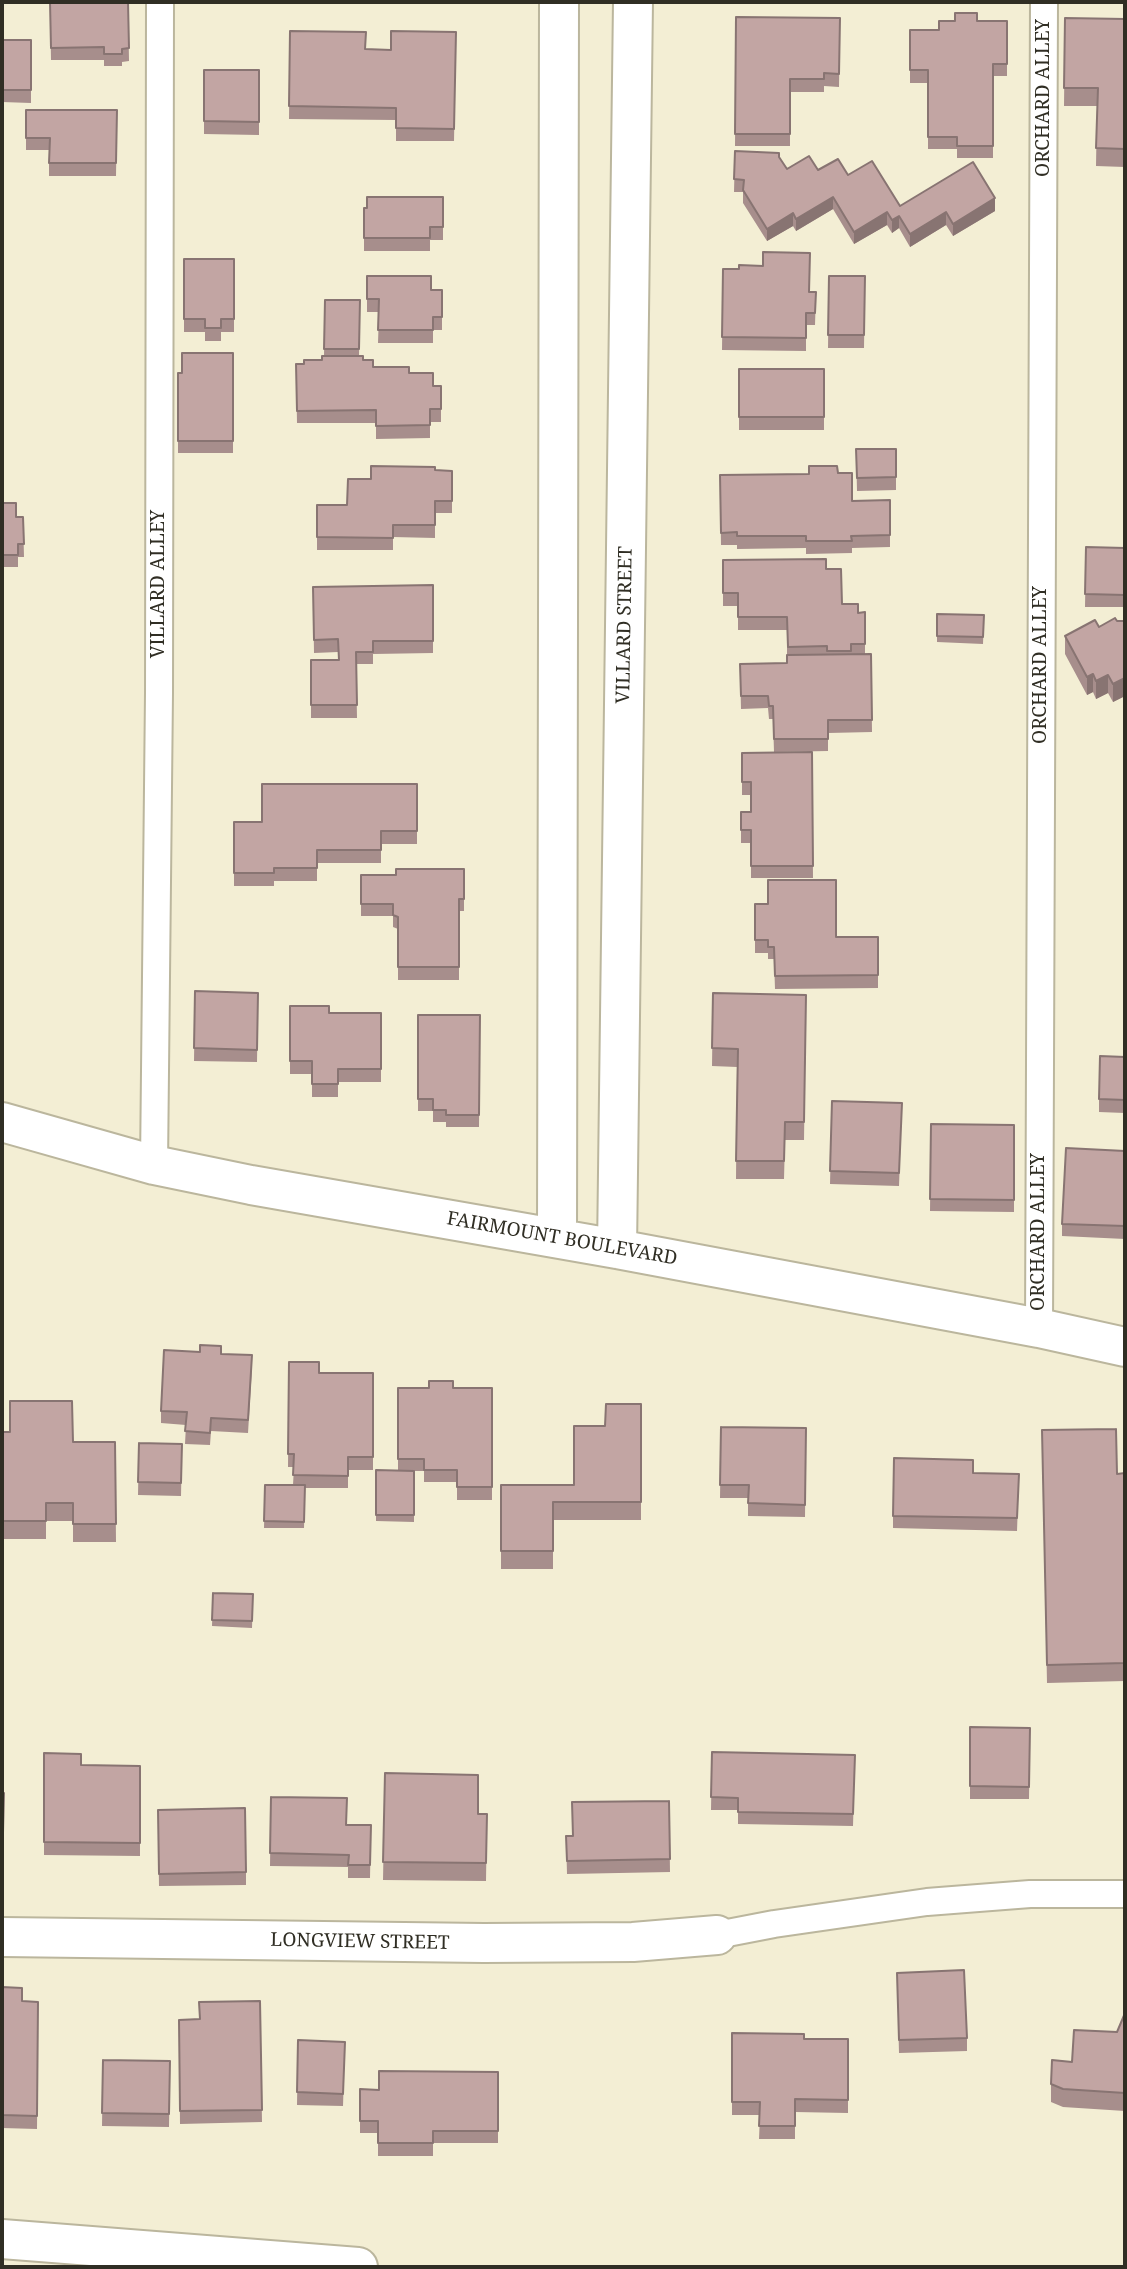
<!DOCTYPE html>
<style>
body{margin:0}
#map{position:relative;width:1127px;height:2269px;overflow:hidden;background:#f3eed4;font-family:"Noto Serif",serif}
canvas{display:block}
.frame{position:absolute;inset:0;border:4px solid #302e24;pointer-events:none}
</style>
<div id="map">
<canvas width="1127" height="2269"></canvas>
<div class="frame"></div>
</div>
<script>
const g = document.querySelector('canvas').getContext('2d');
g.lineJoin = 'round';
function shape(rows) {
  const path = new Path2D();
  for (const r of rows) {
    path.moveTo(r[0], r[1]);
    for (let i = 2; i < r.length; i += 2) path.lineTo(r[i], r[i + 1]);
  }
  return path;
}
function stroke(path, color, width, dash) {
  g.strokeStyle = color;
  g.lineWidth = width;
  g.lineCap = dash ? 'butt' : 'round';
  g.setLineDash(dash || []);
  g.stroke(path);
}
function fill(path, color) {
  g.fillStyle = color;
  g.fill(path, 'evenodd');
}
function drawText(font, color, halo, rows, align = 'center') {
  g.font = font + ' "Noto Serif",serif';
  g.lineWidth = 6;
  g.setLineDash([]);
  g.textBaseline = 'middle';
  g.strokeStyle = halo;
  g.fillStyle = color;
  for (const [text, x, y, turn = 0] of rows) {
    g.save();
    g.translate(x, y);
    g.rotate((+turn || 0) * Math.PI / 180);
    g.textAlign = isNaN(turn) ? turn : align;
    if (halo) g.strokeText(text, 0, 0);
    g.fillText(text, 0, 0);
    g.restore();
  }
}
const lane = shape([
 [154,1165,159,693,160,2],
 [1039,1328,1044,2],
 [717,1935,774,1924,927,1902,1030,1894,1125,1894]
]);
const street = shape([
 [2,1122,154,1165,251,1185,617,1249,1039,1328,1125,1347],
 [557,1238,559,2],
 [617,1249,633,2],
 [2,1937,484,1943,633,1942,717,1935],
 [2,2239,358,2267]
]);
const wall = shape([
 [50,2,128,2,129,61,122,62,122,66,104,66,104,60,51,60],
 [736,17,840,18,839,87,824,86,824,92,790,92,790,146,735,146],
 [1065,18,1125,19,1125,167,1096,166,1097,106,1064,106],
 [977,21,1007,21,1007,76,993,76,993,158,957,158,957,149,928,149,928,83,910,83,910,30,939,30],
 [290,31,366,49,391,50,456,32,454,141,396,141,396,120,289,119],
 [2,40,31,40,31,103,2,102],
 [204,70,259,70,259,135,204,134],
 [26,110,117,110,116,176,49,176,49,150,26,150],
 [735,151,779,158,787,169,818,170,848,175,900,206,995,211,953,236,946,225,910,247,899,228,892,233,887,225,854,244,833,209,796,231,793,226,767,241,743,203,743,192,734,192],
 [443,197,443,240,430,240,430,251,364,251,364,208],
 [184,259,234,259,234,332,221,332,221,341,205,341,205,332,184,332],
 [723,269,809,292,816,292,815,325,806,325,806,351,722,350],
 [367,276,431,290,442,290,442,330,433,330,433,343,378,343,379,312,367,312],
 [829,276,865,276,864,348,828,348],
 [325,300,360,300,359,356,363,360,373,367,409,373,433,386,441,386,441,422,430,422,430,438,376,439,376,423,297,423,296,364,304,364,322,360,324,356],
 [233,353,233,453,178,453,178,373,182,373],
 [739,369,824,369,824,430,739,430],
 [856,449,896,449,896,490,857,491],
 [435,470,452,471,452,513,435,513,435,538,393,537,393,550,317,550,317,505,347,505,371,479],
 [838,473,852,501,890,500,890,547,852,548,852,553,806,554,806,548,737,549,737,545,721,545,720,475,809,474],
 [2,503,16,517,23,517,24,557,18,557,18,567,2,567],
 [1086,547,1125,548,1125,607,1085,607],
 [723,560,826,569,842,604,858,613,865,612,865,654,871,654,872,732,828,733,828,751,774,752,773,719,769,719,768,708,741,709,740,664,787,663,787,630,738,630,738,606,723,606],
 [433,585,433,653,373,654,373,664,356,664,357,718,311,718,311,660,338,660,338,652,314,653,313,587],
 [937,614,984,615,983,644,937,642],
 [1117,621,1125,621,1125,696,1113,702,1108,693,1096,699,1093,692,1087,695,1065,654,1065,636],
 [812,752,813,878,751,878,751,843,741,843,741,812,751,812,751,795,742,795,742,753],
 [417,784,417,844,381,844,381,863,317,863,317,881,274,881,274,886,234,886,234,822,262,822],
 [464,869,464,911,459,911,459,980,398,980,398,929,393,927,393,916,361,916,361,875,396,875],
 [755,904,836,937,878,937,878,988,775,989,774,959,768,959,768,953,755,953],
 [195,991,258,993,257,1062,194,1061],
 [713,993,806,995,804,1140,785,1140,784,1179,736,1179,737,1067,712,1066],
 [290,1006,329,1013,381,1013,381,1082,338,1082,338,1097,312,1097,312,1074,290,1074],
 [418,1015,480,1015,479,1127,446,1127,446,1122,433,1122,433,1111,418,1111],
 [1125,1057,1125,1113,1099,1112,1099,1099],
 [832,1101,902,1103,899,1186,830,1184],
 [931,1124,1014,1125,1014,1212,930,1211],
 [1125,1151,1125,1239,1062,1236,1062,1224],
 [221,1354,252,1368,248,1433,211,1431,210,1445,185,1444,186,1425,161,1423,161,1411],
 [289,1362,319,1373,373,1373,373,1470,348,1470,348,1488,305,1488,304,1528,264,1528,265,1485,293,1485,294,1467,288,1467],
 [398,1388,492,1388,492,1500,457,1500,457,1482,424,1482,424,1471,414,1471,414,1522,376,1521,376,1470,398,1470],
 [641,1404,641,1520,553,1520,553,1569,501,1569,501,1485,574,1485,605,1426],
 [721,1427,806,1428,805,1517,748,1516,748,1498,720,1498],
 [1042,1430,1117,1474,1125,1473,1125,1681,1047,1683],
 [2,1432,73,1442,115,1442,116,1542,73,1542,73,1521,46,1521,46,1539,2,1539],
 [139,1443,182,1444,181,1496,138,1495],
 [973,1473,1019,1474,1017,1531,893,1528,893,1516],
 [213,1593,253,1594,252,1628,212,1626],
 [970,1727,1030,1728,1029,1799,970,1799],
 [712,1752,855,1755,853,1826,738,1824,738,1810,711,1810],
 [44,1753,81,1765,140,1766,140,1856,44,1855],
 [385,1773,478,1814,487,1814,486,1881,383,1880],
 [271,1797,346,1825,371,1825,370,1878,348,1878,348,1867,270,1866],
 [669,1801,670,1872,567,1874,566,1836,573,1836],
 [158,1810,246,1872,246,1885,159,1886],
 [897,1973,967,2038,967,2051,899,2053],
 [2,1987,22,2002,38,2002,37,2129,2,2128],
 [260,2001,262,2122,180,2124,179,2020,199,2019],
 [1125,2013,1125,2111,1063,2107,1051,2102,1051,2084,1072,2062,1117,2032],
 [732,2033,804,2039,848,2039,848,2113,795,2112,795,2139,759,2139,760,2115,732,2115],
 [298,2040,345,2042,343,2106,297,2105],
 [103,2060,170,2061,169,2127,102,2126],
 [498,2072,498,2143,433,2143,433,2156,378,2156,378,2133,360,2133,360,2089,379,2090]
]);
const shadedWall = shape([
 [833,197,833,209,796,231,796,219],
 [995,198,995,211,953,236,953,224],
 [887,212,887,225,854,244,854,232],
 [946,212,946,225,910,247,910,234],
 [793,213,793,226,767,241,767,229],
 [899,216,899,228,892,233,892,220],
 [1093,674,1093,692,1087,695,1087,677],
 [1108,675,1108,693,1096,699,1096,681],
 [1125,678,1125,696,1113,702,1113,684]
]);
const building = shape([
 [50,2,128,2,129,48,122,49,122,54,104,54,104,47,51,48,50,2],
 [955,13,977,13,977,21,1007,21,1007,64,993,64,993,146,957,146,957,137,928,137,928,70,910,70,910,30,939,30,939,21,955,21,955,13],
 [736,17,840,18,839,74,824,73,824,79,790,79,790,134,735,134,736,17],
 [1065,18,1125,19,1125,149,1096,148,1098,88,1064,88,1065,18],
 [290,31,366,32,365,49,391,50,391,31,456,32,454,129,396,128,396,108,289,106,290,31],
 [2,40,31,40,31,90,2,90,2,40],
 [204,70,259,70,259,122,204,121,204,70],
 [26,110,117,110,116,163,49,163,50,138,26,138,26,110],
 [735,151,779,153,779,157,787,169,809,156,818,170,838,159,848,175,872,161,900,206,973,162,995,198,953,224,946,212,910,234,899,216,892,220,887,212,854,232,833,197,796,219,793,213,767,229,743,190,744,180,734,179,735,151],
 [367,197,443,197,443,227,430,227,430,238,364,238,364,208,367,208,367,197],
 [763,252,810,253,809,292,816,292,815,313,806,313,806,338,722,337,723,269,739,269,739,265,763,266,763,252],
 [184,259,234,259,234,319,221,319,221,328,205,328,205,319,184,319,184,259],
 [367,276,431,276,431,290,442,290,442,317,433,317,433,330,378,330,379,299,367,299,367,276],
 [829,276,865,276,864,335,828,335,829,276],
 [325,300,360,300,359,349,324,349,325,300],
 [182,353,233,353,233,441,178,441,178,373,182,373,182,353],
 [322,356,363,356,363,360,373,360,373,367,409,367,409,373,433,373,433,386,441,386,441,409,430,409,430,425,376,426,376,410,297,411,296,364,304,364,304,360,322,360,322,356],
 [739,369,824,369,824,417,739,417,739,369],
 [856,449,896,449,896,477,857,478,856,449],
 [371,466,435,467,435,470,452,471,452,501,435,501,435,525,393,525,393,538,317,537,317,505,347,505,348,479,371,479,371,466],
 [809,466,837,466,838,473,852,473,852,501,890,500,890,535,851,536,852,541,806,541,806,536,737,536,737,532,721,533,720,475,809,474,809,466],
 [2,503,16,503,16,517,23,517,24,544,18,544,18,555,2,555,2,503],
 [1086,547,1125,548,1125,595,1085,594,1086,547],
 [826,559,826,569,841,569,842,604,858,604,858,613,865,612,865,644,851,644,851,651,827,651,827,646,788,647,787,617,738,617,738,593,723,593,723,560,826,559],
 [433,585,433,641,373,641,373,652,356,652,357,705,311,705,311,660,339,660,338,639,314,640,313,587,433,585],
 [937,614,984,615,983,637,937,636,937,614],
 [1115,618,1117,621,1125,621,1125,678,1113,684,1108,675,1096,681,1093,674,1087,677,1065,636,1095,620,1099,627,1115,618],
 [871,654,872,720,828,720,828,739,774,739,773,706,769,706,768,696,741,696,740,664,787,663,787,655,871,654],
 [812,752,813,866,751,866,751,830,741,830,741,812,751,812,751,782,742,782,742,753,812,752],
 [262,784,417,784,417,831,381,831,381,850,317,850,317,868,274,868,274,873,234,873,234,822,262,822,262,784],
 [396,869,464,869,464,899,459,899,459,967,398,967,398,917,393,915,393,904,361,904,361,875,396,875,396,869],
 [768,880,836,880,836,937,878,937,878,975,775,976,774,947,768,947,768,940,755,940,755,904,768,904,768,880],
 [195,991,258,993,257,1050,194,1048,195,991],
 [713,993,806,995,804,1122,785,1122,784,1161,736,1161,738,1049,712,1048,713,993],
 [290,1006,329,1006,329,1013,381,1013,381,1069,338,1069,338,1084,312,1084,312,1061,290,1061,290,1006],
 [418,1015,480,1015,479,1115,446,1115,446,1110,433,1110,433,1099,418,1099,418,1015],
 [1100,1056,1125,1057,1125,1100,1099,1099,1100,1056],
 [832,1101,902,1103,899,1173,830,1171,832,1101],
 [931,1124,1014,1125,1014,1200,930,1199,931,1124],
 [1066,1148,1125,1151,1125,1226,1062,1224,1066,1148],
 [200,1345,221,1346,221,1354,252,1355,248,1420,211,1418,210,1433,185,1431,187,1412,161,1411,164,1350,200,1352,200,1345],
 [289,1362,319,1362,319,1373,373,1373,373,1457,348,1457,348,1476,293,1475,294,1454,288,1454,289,1362],
 [429,1381,453,1381,453,1388,492,1388,492,1487,457,1487,457,1470,424,1470,424,1459,398,1459,398,1388,429,1388,429,1381],
 [10,1401,72,1401,73,1442,115,1442,116,1524,73,1524,73,1503,46,1503,46,1521,2,1521,2,1432,10,1432,10,1401],
 [606,1404,641,1404,641,1502,553,1502,553,1551,501,1551,501,1485,574,1485,574,1426,605,1426,606,1404],
 [721,1427,806,1428,805,1505,748,1503,749,1485,720,1485,721,1427],
 [1116,1429,1117,1474,1125,1473,1125,1663,1047,1665,1042,1430,1116,1429],
 [139,1443,182,1444,181,1483,138,1482,139,1443],
 [894,1458,973,1460,973,1473,1019,1474,1017,1518,893,1516,894,1458],
 [376,1470,414,1471,414,1515,376,1515,376,1470],
 [265,1485,305,1485,304,1522,264,1521,265,1485],
 [213,1593,253,1594,252,1621,212,1620,213,1593],
 [970,1727,1030,1728,1029,1787,970,1786,970,1727],
 [712,1752,855,1755,853,1814,738,1812,738,1798,711,1797,712,1752],
 [44,1753,81,1754,81,1765,140,1766,140,1843,44,1842,44,1753],
 [385,1773,478,1775,478,1814,487,1814,486,1863,383,1862,385,1773],
 [2,1793,4,1793,2,1872,2,1793],
 [271,1797,347,1798,346,1825,371,1825,370,1865,348,1865,349,1855,270,1853,271,1797],
 [669,1801,670,1859,567,1861,566,1836,573,1836,572,1802,669,1801],
 [245,1808,246,1872,159,1874,158,1810,245,1808],
 [964,1970,967,2038,899,2040,897,1973,964,1970],
 [2,1987,22,1988,22,2001,38,2002,37,2116,2,2115,2,1987],
 [260,2001,262,2110,180,2111,179,2020,200,2019,199,2002,260,2001],
 [1125,2013,1125,2093,1063,2089,1051,2084,1052,2060,1072,2062,1074,2030,1117,2032,1125,2013],
 [732,2033,804,2034,804,2039,848,2039,848,2100,795,2099,795,2126,759,2126,760,2102,732,2102,732,2033],
 [298,2040,345,2042,343,2094,297,2092,298,2040],
 [103,2060,170,2061,169,2114,102,2113,103,2060],
 [379,2071,498,2072,498,2131,433,2131,433,2143,378,2143,378,2121,360,2121,360,2089,379,2090,379,2071]
]);
const streetNames = [
 ["ORCHARD ALLEY",1044,98,-90],
 ["VILLARD ALLEY",159,584,-90],
 ["VILLARD STREET",625,625,-89],
 ["ORCHARD ALLEY",1041,665,-90],
 ["ORCHARD ALLEY",1039,1232,-90],
 ["FAIRMOUNT BOULEVARD",562,1239,10],
 ["LONGVIEW STREET",360,1942,1]
];
stroke(lane, '#bbb69d', 30);
stroke(street, '#bbb69d', 42);
stroke(lane, '#fff', 26);
stroke(street, '#fff', 38);
fill(wall, '#a78e8c');
fill(shadedWall, '#887472');
fill(building, '#c2a5a3');
stroke(building, '#887472', 2);
drawText('19px', '#302e24', '#fff', streetNames);
</script>
